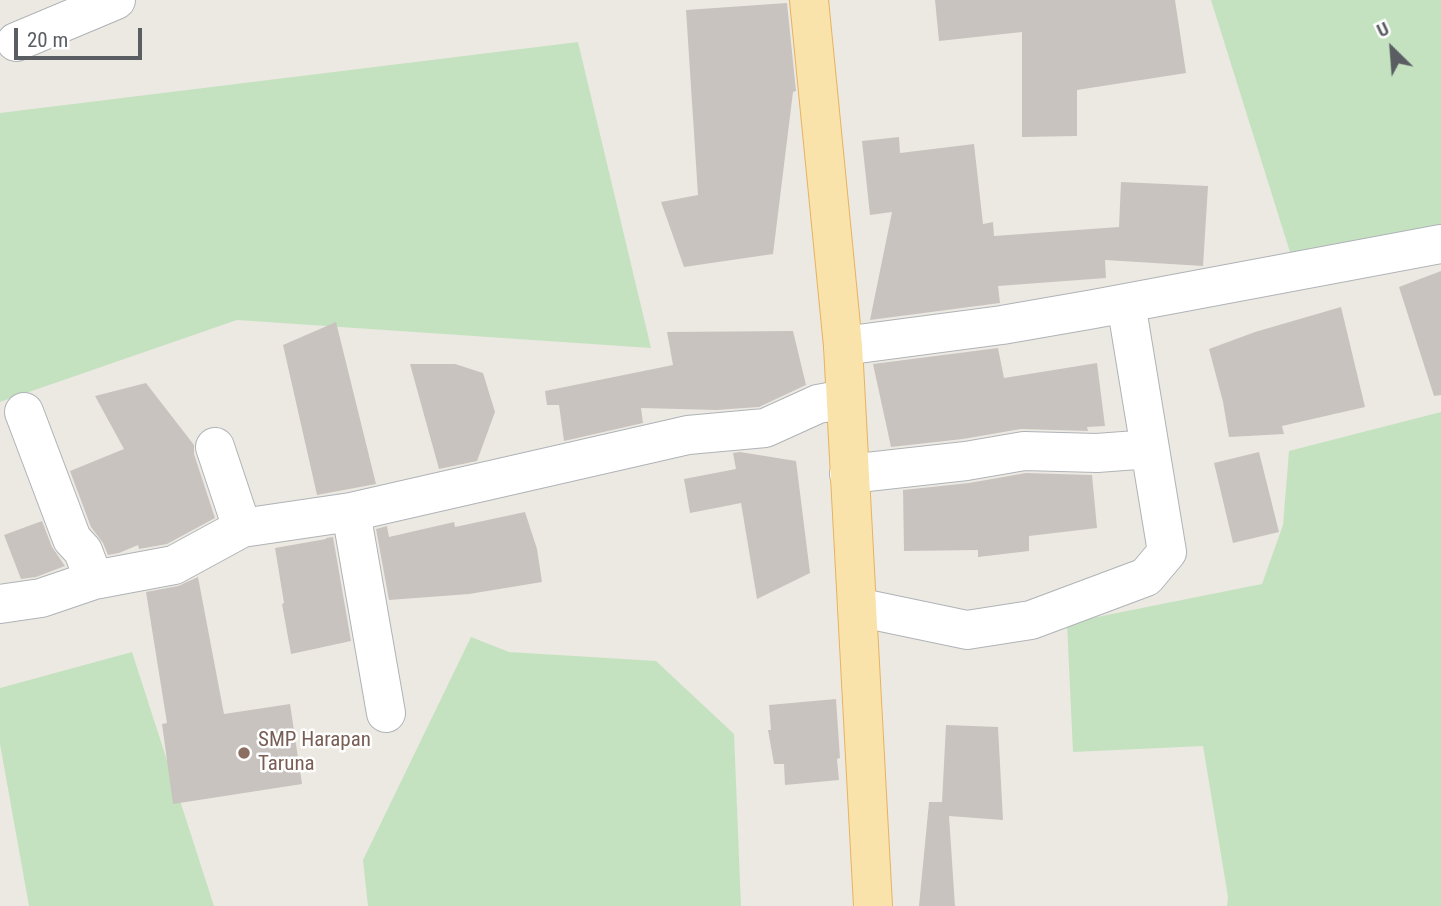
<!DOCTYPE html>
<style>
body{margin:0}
#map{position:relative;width:1441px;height:906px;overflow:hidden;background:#ece9e2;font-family:"Roboto Condensed",sans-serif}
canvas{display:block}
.north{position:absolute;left:1357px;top:14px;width:70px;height:70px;-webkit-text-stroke:5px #fff;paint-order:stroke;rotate:335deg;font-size:19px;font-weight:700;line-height:28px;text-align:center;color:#5a5e62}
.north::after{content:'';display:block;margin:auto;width:24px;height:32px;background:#5a5e62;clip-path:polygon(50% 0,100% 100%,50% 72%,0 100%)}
.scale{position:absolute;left:14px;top:28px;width:128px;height:32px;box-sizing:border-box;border:4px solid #5a5e62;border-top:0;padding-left:9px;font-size:21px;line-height:24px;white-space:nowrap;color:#5a5e62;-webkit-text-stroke:5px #fff;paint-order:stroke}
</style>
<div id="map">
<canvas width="1441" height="906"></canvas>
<div class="north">U</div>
<div class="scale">20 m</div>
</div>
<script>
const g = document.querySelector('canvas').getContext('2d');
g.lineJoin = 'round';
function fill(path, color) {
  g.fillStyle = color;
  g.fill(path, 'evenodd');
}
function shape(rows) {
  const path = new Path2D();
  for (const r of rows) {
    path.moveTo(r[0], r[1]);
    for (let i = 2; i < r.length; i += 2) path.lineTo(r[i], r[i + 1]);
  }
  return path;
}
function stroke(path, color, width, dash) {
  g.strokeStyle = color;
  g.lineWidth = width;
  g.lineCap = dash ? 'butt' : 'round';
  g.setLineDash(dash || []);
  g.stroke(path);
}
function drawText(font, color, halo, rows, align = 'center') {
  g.font = font + ' "Roboto Condensed",sans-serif';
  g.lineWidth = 5;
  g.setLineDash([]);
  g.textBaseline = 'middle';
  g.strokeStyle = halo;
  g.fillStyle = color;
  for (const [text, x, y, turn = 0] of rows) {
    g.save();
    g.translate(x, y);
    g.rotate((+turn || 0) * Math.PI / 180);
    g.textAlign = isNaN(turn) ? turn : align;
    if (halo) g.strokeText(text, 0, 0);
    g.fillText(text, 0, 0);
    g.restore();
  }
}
const green = shape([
 [1211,0,1441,0,1441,240,1299,281],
 [578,42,651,348,237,320,0,402,0,113],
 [1441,412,1441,906,1227,906,1228,897,1203,746,1073,752,1067,623,1262,584,1283,525,1289,451],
 [471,637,509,652,656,661,734,734,741,906,368,906,363,860],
 [132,652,214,906,29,906,0,744,0,688]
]);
const building = shape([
 [935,0,1175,0,1186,73,1077,90,1077,136,1022,137,1022,32,939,41],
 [787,3,796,91,793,92,773,254,684,267,661,202,698,195,686,10],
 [899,137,900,153,974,144,983,224,993,222,994,236,1119,227,1121,182,1208,186,1203,266,1105,260,1106,278,998,286,1000,303,870,320,892,212,870,215,862,141],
 [1441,271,1441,395,1434,396,1399,287],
 [1341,307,1365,407,1282,426,1284,434,1229,437,1223,402,1209,349,1255,332],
 [336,322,376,484,317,495,283,345],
 [793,331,806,385,759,407,716,410,641,408,643,423,564,441,559,405,547,405,545,391,673,365,667,332],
 [998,348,1004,378,1097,363,1105,426,1087,427,1088,431,1021,429,963,439,891,447,873,364],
 [410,364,455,364,483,373,495,412,477,461,439,469],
 [146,383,194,445,194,454,215,518,167,544,139,549,138,545,119,553,108,555,103,543,91,527,70,471,124,449,95,396],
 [740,452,796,461,810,573,757,599,741,503,690,513,684,479,736,469,733,453],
 [1259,452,1279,532,1233,543,1214,463],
 [1026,473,1092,475,1097,528,1029,536,1029,551,978,557,978,550,904,551,903,490,969,483],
 [525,512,537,549,542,582,469,594,389,600,376,529,387,526,389,537,454,522,455,527],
 [42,521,52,547,65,566,36,577,21,579,4,535],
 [333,537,351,641,291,654,282,604,284,603,275,548,326,539,326,538],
 [198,577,224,714,290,704,302,784,173,804,162,724,167,723,146,592,178,586],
 [836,699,840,758,837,759,839,780,785,785,784,764,774,764,768,730,771,730,769,705],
 [946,725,998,727,1003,820,949,816,955,906,919,906,929,802,942,802]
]);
const minor = shape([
 [16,42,116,0],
 [843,346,1002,325,1094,309,1441,244],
 [24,412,72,539,83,551,94,580],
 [215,447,242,528],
 [849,474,966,461,1024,451,1097,453,1150,449],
 [351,512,386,713],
 [0,604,41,598,94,580,174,565,242,528,351,512,688,435,765,428,818,404,845,399],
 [857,607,967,630,1031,620,1146,577,1167,552,1126,303]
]);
const major = shape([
 [809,0,843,346,873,906]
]);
const markers = [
 [244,753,7,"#8d6e63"]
];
const educationNames = [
 ["SMP Harapan",258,741],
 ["Taruna",258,765]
];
fill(green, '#c4e2c0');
fill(building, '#c8c3bf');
stroke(minor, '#afb3b7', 40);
stroke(major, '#e7b260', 40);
stroke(minor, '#fff', 38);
stroke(major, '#f9e3aa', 38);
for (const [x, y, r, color] of markers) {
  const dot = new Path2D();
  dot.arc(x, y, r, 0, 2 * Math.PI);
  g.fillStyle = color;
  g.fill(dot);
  stroke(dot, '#fff', 2.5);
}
drawText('21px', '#785e54', '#fff', educationNames, 'left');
</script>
